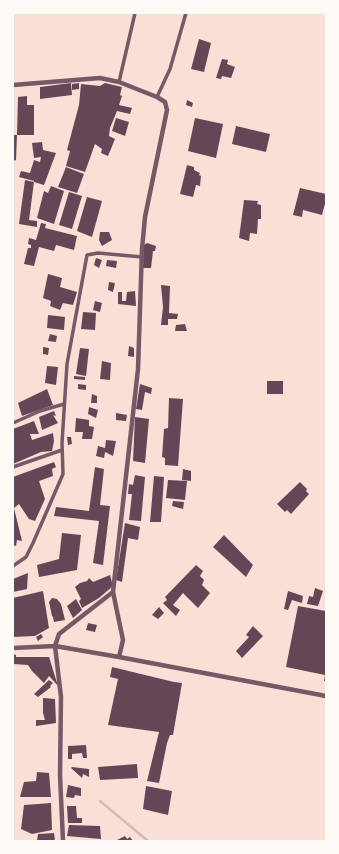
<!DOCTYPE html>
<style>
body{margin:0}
#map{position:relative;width:339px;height:854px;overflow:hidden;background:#f7e1d7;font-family:"Varela Round",sans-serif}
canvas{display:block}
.frame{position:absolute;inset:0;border:14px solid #fffaf5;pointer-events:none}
</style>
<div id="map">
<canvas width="339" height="854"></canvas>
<div class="frame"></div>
</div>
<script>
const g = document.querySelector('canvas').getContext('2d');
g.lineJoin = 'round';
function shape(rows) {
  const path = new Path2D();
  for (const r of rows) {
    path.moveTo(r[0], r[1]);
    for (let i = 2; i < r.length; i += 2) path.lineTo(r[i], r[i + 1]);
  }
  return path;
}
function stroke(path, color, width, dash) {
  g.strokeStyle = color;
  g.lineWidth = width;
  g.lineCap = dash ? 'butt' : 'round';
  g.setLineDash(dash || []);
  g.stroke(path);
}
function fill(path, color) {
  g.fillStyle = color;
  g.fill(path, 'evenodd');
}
const stream = shape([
 [100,801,148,841]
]);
const building = shape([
 [199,39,211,43,204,72,191,69],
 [222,59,228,60,227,64,235,67,231,78,222,76,221,79,216,78],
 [71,83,72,95,40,99,40,87],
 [79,83,79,89,72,90,72,84],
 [105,83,122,87,120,95,122,96,119,105,132,108,130,114,117,111,110,128,109,136,115,139,108,156,101,153,102,149,95,144,85,172,66,166,70,151,67,150,79,105,81,84,100,86],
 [27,96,27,105,34,105,34,135,17,135,18,97],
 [187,100,193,103,192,107,186,105],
 [116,118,129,122,125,136,112,131],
 [195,118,223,124,216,158,188,151],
 [236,126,270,134,266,152,232,144],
 [13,135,17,135,16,160,13,161],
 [42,142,43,150,56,153,44,185,34,182,29,220,37,221,37,227,19,224,25,180,34,182,34,181,19,177,21,171,30,173,34,160,40,162,41,157,34,158,32,143],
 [187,165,194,167,194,170,200,173,199,175,201,176,200,186,196,185,193,197,180,194],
 [66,167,84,174,77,193,58,187],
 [51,186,64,191,54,224,37,218,44,191,48,193],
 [300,188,326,194,326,200,322,215,303,210,302,217,293,215],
 [69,192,82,196,72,229,59,225],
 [87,197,102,201,92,237,77,231],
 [244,200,258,201,257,204,261,205,261,219,258,219,257,234,250,233,249,241,239,238],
 [41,223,46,224,45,228,77,236,74,250,56,245,54,251,39,247,34,266,24,264,28,248,31,248,31,245,28,244,29,238,36,240],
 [100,232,109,232,112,240,102,246,99,240],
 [147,243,156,246,155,251,153,251,151,268,142,268,144,245],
 [96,258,102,260,99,268,94,265],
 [107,260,117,261,116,268,106,266],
 [48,274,62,278,60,287,77,292,73,305,63,303,60,310,50,306,51,301,43,298],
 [109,282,115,283,113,292,108,290],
 [161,285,170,286,169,313,178,314,177,319,168,319,168,325,161,325,163,307],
 [135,291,136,306,118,304,118,292,122,292,122,301,126,301,127,292],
 [95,301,102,303,100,312,93,310],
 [83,312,96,313,95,330,81,329],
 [48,315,65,317,64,330,47,328],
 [185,324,187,331,175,331,176,325],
 [50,334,57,336,56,342,48,341],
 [129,346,134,348,134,357,128,356],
 [43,347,49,348,48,355,43,354],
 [80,348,89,349,86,376,76,374],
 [102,361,111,363,110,380,100,379],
 [47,366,58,367,56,385,45,383],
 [74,376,85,377,85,380,74,379],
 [267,381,283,381,283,394,267,394],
 [78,384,86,385,86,390,78,389],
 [140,384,152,388,151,394,145,392,142,410,136,409],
 [47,389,53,405,22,416,18,403],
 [92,394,97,396,97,403,91,403],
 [169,398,183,399,178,466,165,465,165,458,162,457,164,429,168,428],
 [89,407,98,410,96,418,88,414],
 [54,411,56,416,53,415,58,423,42,430,39,417],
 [116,413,127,415,126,421,116,420],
 [135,417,149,419,145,463,133,461],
 [76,418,89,420,89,426,94,427,92,439,82,439,83,432,75,432],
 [34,421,39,434,30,434,32,440,53,433,54,441,52,451,41,452,13,464,13,429],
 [67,437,71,437,72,444,68,445],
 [106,440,116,441,113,456,105,452,104,458,96,456,98,446,105,448],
 [54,462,56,467,52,469,53,476,39,481,45,499,35,521,29,519,19,504,14,508,22,541,17,540,16,546,13,545,13,477],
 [95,467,104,469,100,505,110,506,103,565,93,563,99,521,54,516,56,507,89,511],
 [183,469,191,471,191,481,182,480],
 [135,475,145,477,141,521,129,520,132,494,128,494,129,484,133,485],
 [154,476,164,477,161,522,150,522],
 [168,480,187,481,185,500,166,498],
 [300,482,307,489,306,491,309,494,291,514,287,510,285,512,277,504],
 [173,501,184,502,183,509,172,506],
 [125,523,140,527,138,540,128,538,122,582,116,580],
 [62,533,81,535,77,570,39,577,37,565,59,559],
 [224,535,253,565,246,577,213,547],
 [196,565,203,571,200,576,204,580,202,585,210,593,198,608,183,593,173,605,180,610,176,616,163,603,167,600,165,597],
 [28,573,27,589,13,592,13,579],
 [110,575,113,586,99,598,82,608,79,601,81,599,75,587,80,583,87,581,89,578,93,582],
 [315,588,323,591,318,606,307,604,309,596,313,597],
 [43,591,49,628,35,636,13,637,13,610,14,609,13,598],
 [288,591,303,596,302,603,292,600,288,610,284,609],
 [52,598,57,599,61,604,65,620,54,622,53,617,52,616,49,602],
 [76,599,82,610,73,618,67,606],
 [298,606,326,611,326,681,324,681,325,675,286,667],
 [159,607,164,613,158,619,152,615],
 [88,623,97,625,95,632,86,630],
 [253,626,263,636,242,658,236,651,249,637,246,635],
 [41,634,43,637,38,641,36,637],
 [13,654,16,655,16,657,49,657,58,686,49,676,44,683,32,671,28,665,13,664],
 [112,667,174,682,182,683,173,735,170,735,167,743,159,783,147,781,159,732,108,725,118,679,110,677],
 [49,680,53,683,50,686,51,687,38,697,34,694],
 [43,698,55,699,56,723,36,726,36,720,45,720,43,713],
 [86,745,87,758,83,758,82,753,72,754,72,759,68,759,68,746],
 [137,764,138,778,100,780,98,767],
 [72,767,89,769,89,777,83,774,82,778,71,768],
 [37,772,49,773,51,797,20,797,24,782,36,781],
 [68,785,81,788,81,796,75,795,74,798,66,797],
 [146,786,172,791,168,815,143,809],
 [51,803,52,830,32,834,21,829,24,805],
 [67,806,76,806,77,818,82,818,82,823,68,823],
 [69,825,100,826,101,839,67,836],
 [54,833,55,841,37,841,38,834],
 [125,836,127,839,130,837,133,841,118,841,117,840]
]);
const minor = shape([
 [119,82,135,13],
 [157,97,170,69,186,13],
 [13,423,40,411,64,404],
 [13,467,62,450],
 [13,566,26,557,33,543,63,474,62,443,67,364,87,255,98,253,142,257]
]);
const tertiary = shape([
 [13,85,100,78,119,82,157,97,165,102,167,110,145,217,142,249,138,369,113,592,123,640,119,657],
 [13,648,55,646,119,657,326,696],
 [63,841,60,775,61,697,55,646,59,634,113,592]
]);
stroke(stream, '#dcb8b0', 2.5);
fill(building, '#644757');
stroke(minor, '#755966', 3.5);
stroke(tertiary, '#755966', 4.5);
</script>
